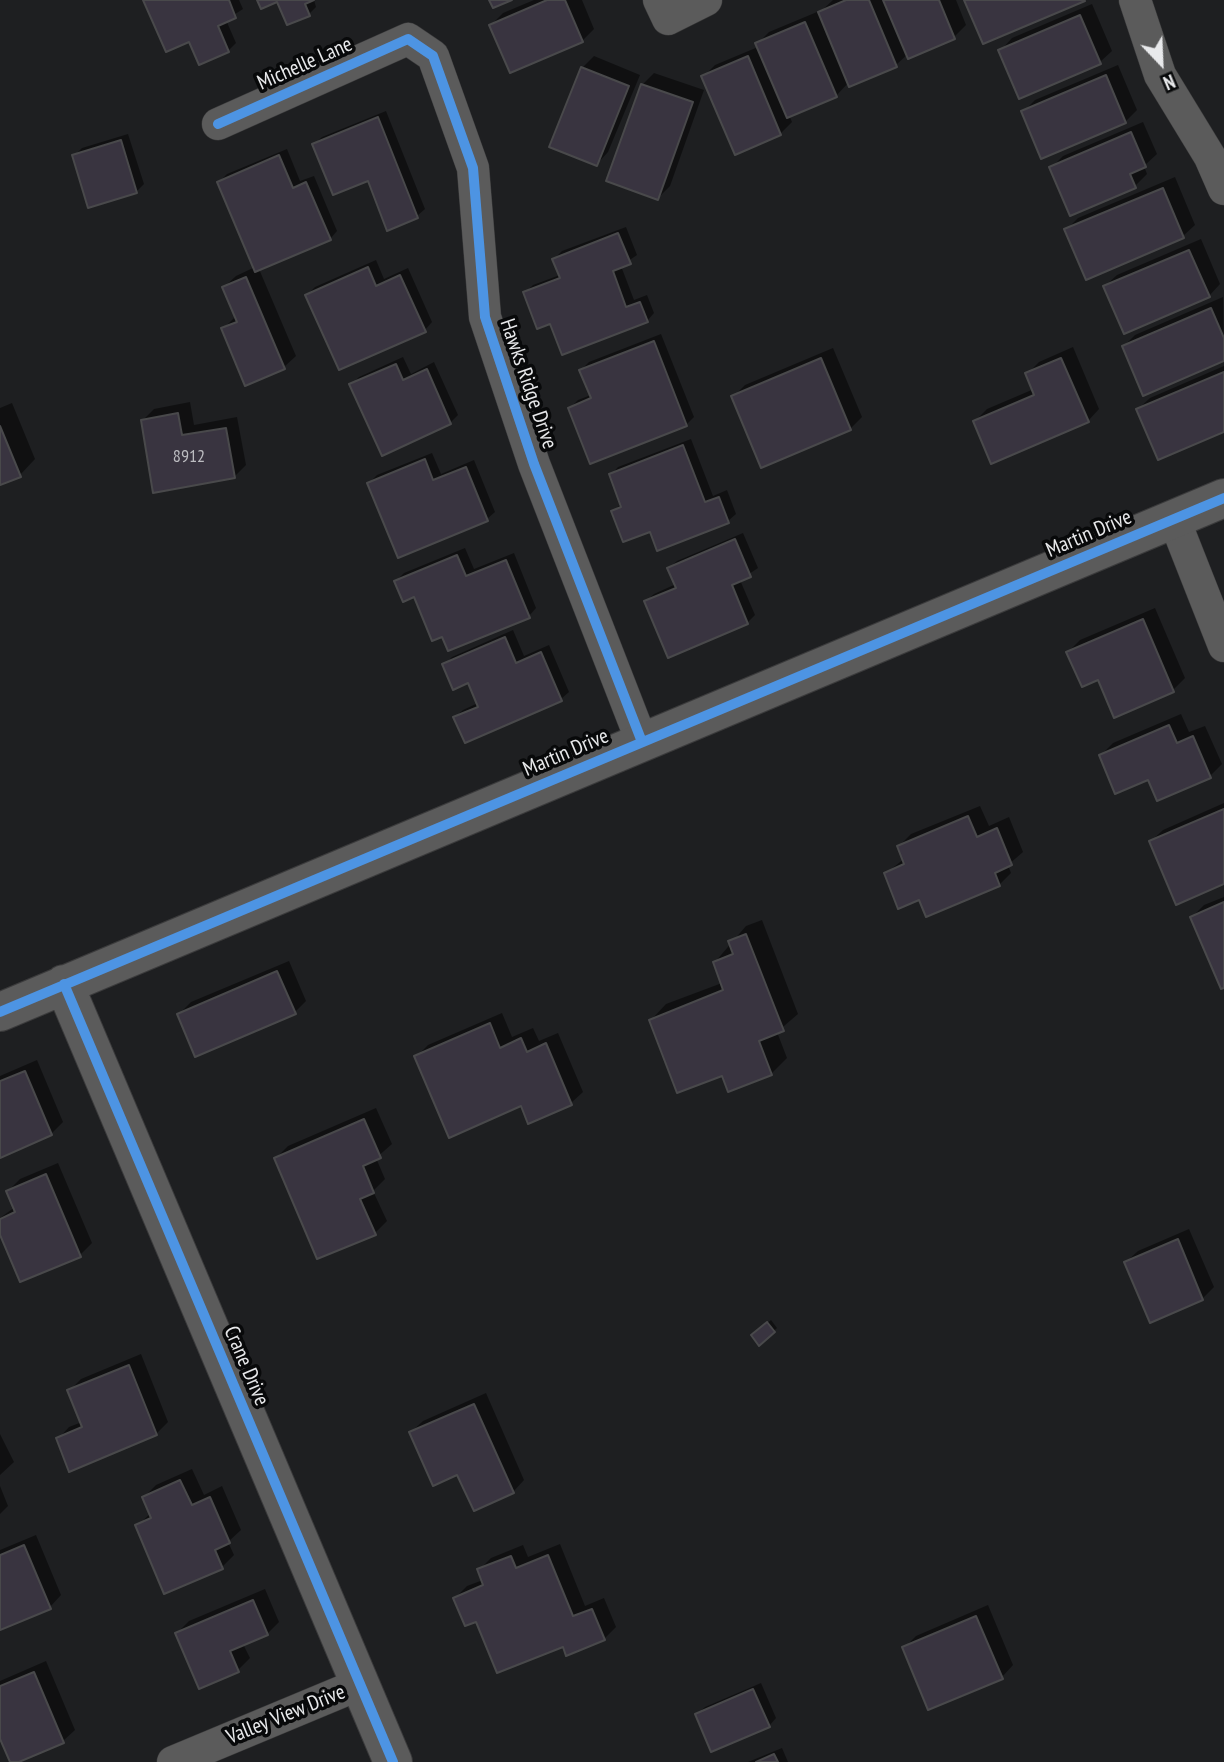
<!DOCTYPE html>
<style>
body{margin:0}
#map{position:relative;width:1224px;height:1762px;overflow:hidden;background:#1e1f21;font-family:"PT Sans Narrow",sans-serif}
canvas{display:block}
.north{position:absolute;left:1126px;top:28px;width:70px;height:70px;-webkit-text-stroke:5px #08090a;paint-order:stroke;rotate:157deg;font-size:19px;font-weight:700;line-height:28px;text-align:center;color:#e8e9eb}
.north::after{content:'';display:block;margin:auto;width:24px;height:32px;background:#e8e9eb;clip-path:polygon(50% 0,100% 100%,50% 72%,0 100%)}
</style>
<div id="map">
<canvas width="1224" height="1762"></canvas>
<div class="north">N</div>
</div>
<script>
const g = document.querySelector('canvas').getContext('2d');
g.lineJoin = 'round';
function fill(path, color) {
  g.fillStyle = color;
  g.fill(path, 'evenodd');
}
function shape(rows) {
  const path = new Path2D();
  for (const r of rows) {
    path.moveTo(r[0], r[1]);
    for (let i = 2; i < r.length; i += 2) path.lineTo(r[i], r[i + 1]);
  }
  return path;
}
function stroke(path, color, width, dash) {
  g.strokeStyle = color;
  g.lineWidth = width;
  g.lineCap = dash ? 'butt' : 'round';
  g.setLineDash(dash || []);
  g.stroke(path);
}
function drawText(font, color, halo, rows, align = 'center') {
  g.font = font + ' "PT Sans Narrow",sans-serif';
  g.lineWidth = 7;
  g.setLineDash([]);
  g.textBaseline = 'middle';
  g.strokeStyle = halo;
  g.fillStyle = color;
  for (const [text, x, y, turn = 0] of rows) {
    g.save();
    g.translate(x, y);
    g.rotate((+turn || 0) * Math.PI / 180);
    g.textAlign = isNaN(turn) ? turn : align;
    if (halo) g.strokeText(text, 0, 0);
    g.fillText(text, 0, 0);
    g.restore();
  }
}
const shadow = shape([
 [145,0,239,0,243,9,226,20,236,43,228,51,190,40],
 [278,0,314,0,316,7,309,14],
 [534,0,582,0,594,29,582,41,491,25,503,13],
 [833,0,956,0,966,25,954,37,909,57,908,54,896,65,850,85,849,82,836,96,789,115,792,122,780,134,703,77,715,65,758,47,757,44,769,32,817,12,818,14],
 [1092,4,1112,51,1100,62,1001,50,1012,38],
 [594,56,640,75,608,152,597,164,582,68],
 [1118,65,1137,110,1125,122,1023,112,1035,100],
 [654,73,704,90,670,186,658,198,642,85],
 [386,111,425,209,417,216,368,179,314,144,322,137],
 [1143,122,1157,154,1144,166,1147,174,1135,186,1071,214,1051,168,1063,156],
 [128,134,144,184,136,192,74,156,82,148],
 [287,149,300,181,314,176,337,231,330,239,259,269,296,356,284,367,246,384,223,329,235,317,224,287,236,276,255,267,219,182,227,174],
 [1175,177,1195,225,1183,236,1066,230,1078,218],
 [626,227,637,255,621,266,634,300,647,295,654,313,647,321,551,321,525,293,533,285,560,275,554,259,562,251],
 [1201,239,1220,284,1209,296,1105,286,1117,275],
 [376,260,384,279,408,268,432,322,425,330,307,295,315,287],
 [1223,297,1224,359,1124,346,1135,335],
 [661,334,694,417,686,425,570,408,578,400,591,395,581,370,589,362],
 [1073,347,1099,409,1088,421,975,421,987,409,1034,389,1027,374,1039,362],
 [833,348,862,417,850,429,733,397,745,385],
 [403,357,411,374,434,362,458,415,450,423,351,385,359,377],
 [1224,366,1224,430,1138,409,1150,398],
 [190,402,194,425,237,417,246,465,234,477,142,421,154,409],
 [12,403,35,459,20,475,0,483,0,408],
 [691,439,713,496,727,490,736,514,728,521,651,530,613,511,622,503,611,475,618,467],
 [432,453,441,474,474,460,495,512,487,519,369,483,377,475],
 [743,533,758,568,740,580,755,615,748,622,669,656,646,601,654,594,676,584,669,568,677,561],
 [465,548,474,569,514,553,536,608,529,616,415,595,396,581,404,573],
 [1155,608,1185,678,1173,690,1115,715,1099,678,1068,652,1080,640],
 [513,630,524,656,549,645,569,692,561,699,455,717,463,710,478,703,469,681,444,665,452,657],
 [1181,714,1189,732,1205,726,1222,764,1210,776,1149,777,1101,755,1113,743],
 [1224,803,1224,882,1151,841,1163,830],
 [980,806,989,826,1009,817,1023,852,1008,865,1011,873,999,885,920,898,886,873,904,859,899,846,911,834],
 [1224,897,1224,986,1192,917,1204,905],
 [762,920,798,1014,777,1032,787,1058,771,1074,723,1074,651,1020,666,1004,722,983,715,962,746,926],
 [289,961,306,1001,295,1012,179,1014,191,1002],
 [502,1013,512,1037,533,1028,539,1041,558,1033,583,1092,571,1103,529,1121,522,1104,416,1057,428,1045],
 [37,1060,63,1122,51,1134,0,1156,0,1076],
 [376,1108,392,1144,376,1158,385,1179,373,1191,387,1221,375,1233,276,1158,288,1146],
 [58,1163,92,1243,80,1255,0,1230,0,1218,15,1207,8,1191,20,1179],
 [1189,1229,1214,1287,1202,1299,1126,1262,1138,1251],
 [771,1320,777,1328,760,1344,753,1336],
 [141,1354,168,1422,156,1434,58,1439,69,1427,82,1422,69,1391,81,1379],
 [486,1393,524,1480,513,1492,458,1473,411,1432,423,1421],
 [0,1434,14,1462,0,1475],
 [192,1469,204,1495,222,1486,241,1530,228,1542,234,1555,222,1567,137,1526,151,1513,144,1497,156,1485],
 [0,1486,8,1506,0,1514],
 [36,1535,61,1595,50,1607,0,1628,0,1550],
 [560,1544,585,1606,604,1598,616,1627,604,1639,564,1645,477,1620,455,1598,467,1586,483,1580,479,1570,491,1558,523,1545,528,1557],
 [265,1589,279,1622,267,1634,243,1644,250,1658,238,1670,177,1633,189,1621],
 [988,1605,1013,1665,1002,1677,904,1648,916,1636],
 [46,1661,75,1730,63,1741,12,1762,0,1735,0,1681],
 [761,1683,776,1718,769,1726,697,1714,705,1707],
 [782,1748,788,1762,748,1762]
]);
const building = shape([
 [143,0,229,0,236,18,218,26,229,52,199,65,189,42,166,52,143,0],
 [257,0,314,0,305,4,310,16,287,25,277,2,261,9,257,0],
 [489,0,512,0,493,8,489,0],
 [547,0,565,0,583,42,510,73,489,25,547,0],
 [846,0,869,0,897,67,849,87,818,12,846,0],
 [883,0,939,0,955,39,908,59,883,0],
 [964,0,1084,0,1085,1,983,44,964,0],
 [1080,15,1101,64,1019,99,998,50,1080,15],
 [805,22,837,97,787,118,755,43,805,22],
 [748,56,781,135,735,155,701,76,748,56],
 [581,67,629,86,597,166,549,147,581,67],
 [1106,75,1126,123,1041,159,1021,111,1106,75],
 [641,84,693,102,658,200,606,181,641,84],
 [378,117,418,218,387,231,368,181,333,195,312,144,378,117],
 [1131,132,1146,167,1130,174,1136,188,1070,216,1049,167,1131,132],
 [121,140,137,193,88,208,72,155,121,140],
 [279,155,293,188,306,182,331,240,255,272,217,182,279,155],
 [1163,188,1184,238,1086,280,1064,229,1163,188],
 [618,233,631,264,613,271,626,307,640,302,648,322,562,355,550,324,537,329,523,292,560,278,552,259,618,233],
 [1189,250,1210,297,1124,334,1103,286,1189,250],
 [368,267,376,286,400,275,426,332,339,370,305,295,368,267],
 [246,277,285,369,245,386,221,328,237,322,222,287,246,277],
 [1211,308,1224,338,1224,361,1143,396,1122,346,1211,308],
 [654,341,687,426,590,464,568,408,591,398,579,370,654,341],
 [821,358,851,430,761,468,731,396,821,358],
 [1061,358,1089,422,991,464,973,421,1034,395,1025,373,1061,358],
 [396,364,403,380,427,369,451,424,382,456,349,384,396,364],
 [1224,372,1224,432,1158,460,1136,409,1224,372],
 [178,413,182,435,226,428,235,478,153,493,141,420,178,413],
 [0,426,21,477,0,485,0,426],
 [683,445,705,502,719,497,729,523,657,551,650,532,623,542,611,511,621,507,609,474,683,445],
 [425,459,433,480,466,467,488,521,398,558,367,483,425,459],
 [735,539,751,577,732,585,748,624,668,658,644,601,676,588,667,568,735,539],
 [457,555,466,576,506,560,530,618,448,651,442,637,432,641,414,597,403,602,394,581,457,555],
 [1143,619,1174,692,1114,718,1098,680,1082,687,1066,652,1143,619],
 [505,637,516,663,541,652,562,701,465,743,453,717,478,707,468,683,453,690,442,664,505,637],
 [1169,725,1177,743,1193,736,1211,778,1157,801,1148,780,1115,794,1099,755,1169,725],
 [1224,809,1224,884,1176,905,1149,841,1224,809],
 [968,816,977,837,997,828,1012,865,995,873,1000,886,926,917,919,900,898,909,884,873,904,864,897,846,968,816],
 [1224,902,1224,988,1221,989,1190,917,1224,902],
 [746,934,784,1031,759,1041,772,1075,728,1092,722,1076,677,1093,649,1020,723,990,713,962,733,954,728,941,746,934],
 [277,971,296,1014,195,1057,177,1014,277,971],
 [490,1023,500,1048,521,1038,527,1052,546,1043,572,1105,528,1124,521,1106,449,1138,414,1056,490,1023],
 [25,1071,52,1135,0,1158,0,1081,25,1071],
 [364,1119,381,1158,363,1166,374,1193,360,1199,376,1235,317,1259,274,1158,364,1119],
 [46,1174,81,1257,20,1282,0,1235,0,1219,15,1212,6,1191,46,1174],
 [1178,1239,1203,1300,1150,1323,1124,1262,1178,1239],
 [767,1322,775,1332,759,1346,751,1335,767,1322],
 [129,1365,157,1435,69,1472,56,1438,82,1427,67,1390,129,1365],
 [474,1404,514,1493,474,1511,457,1475,433,1486,409,1432,474,1404],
 [180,1480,192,1505,210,1497,230,1543,215,1550,223,1569,164,1594,135,1525,151,1518,142,1497,180,1480],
 [24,1545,51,1609,0,1630,0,1555,24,1545],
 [548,1555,573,1616,592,1609,605,1640,566,1656,563,1647,497,1673,476,1622,465,1626,453,1598,483,1585,477,1569,511,1556,516,1568,548,1555],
 [253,1600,268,1635,230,1651,239,1672,199,1689,175,1633,253,1600],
 [976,1616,1003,1679,928,1710,902,1647,976,1616],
 [34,1672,64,1743,19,1762,10,1762,0,1739,0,1686,34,1672],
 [753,1689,770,1727,711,1752,695,1714,753,1689],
 [774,1754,778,1762,756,1762,774,1754]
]);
const minor = shape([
 [659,0,668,19,706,0],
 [1135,0,1160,75,1210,157,1224,189],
 [218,124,408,39,433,56,473,168,485,317,534,464,642,742],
 [1174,519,1224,646],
 [173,1762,360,1684]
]);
const tertiary = shape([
 [64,984,393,1762],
 [0,1012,1224,498]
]);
const cycleway = shape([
 [218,124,408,39,433,56,473,168,485,317,534,464,642,742],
 [64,984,393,1762],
 [0,1012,1224,498]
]);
const numberNames = [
 ["8912",189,457]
];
const streetNames = [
 ["Michelle Lane",305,64,-24],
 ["Hawks Ridge Drive",528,384,71],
 ["Martin Drive",1089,534,-23],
 ["Martin Drive",566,753,-23],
 ["Crane Drive",246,1366,67],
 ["Valley View Drive",286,1715,-22]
];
fill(shadow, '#0007');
fill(building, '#393440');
stroke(building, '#49494b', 2);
stroke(minor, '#3b3b3c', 33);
stroke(tertiary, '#3b3b3c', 40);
stroke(minor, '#5b5b5b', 32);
stroke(tertiary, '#5b5b5b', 38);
stroke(cycleway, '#4d94e3', 10);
drawText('18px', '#bcbcc0', null, numberNames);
drawText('21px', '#e8e9eb', '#08090a', streetNames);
</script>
